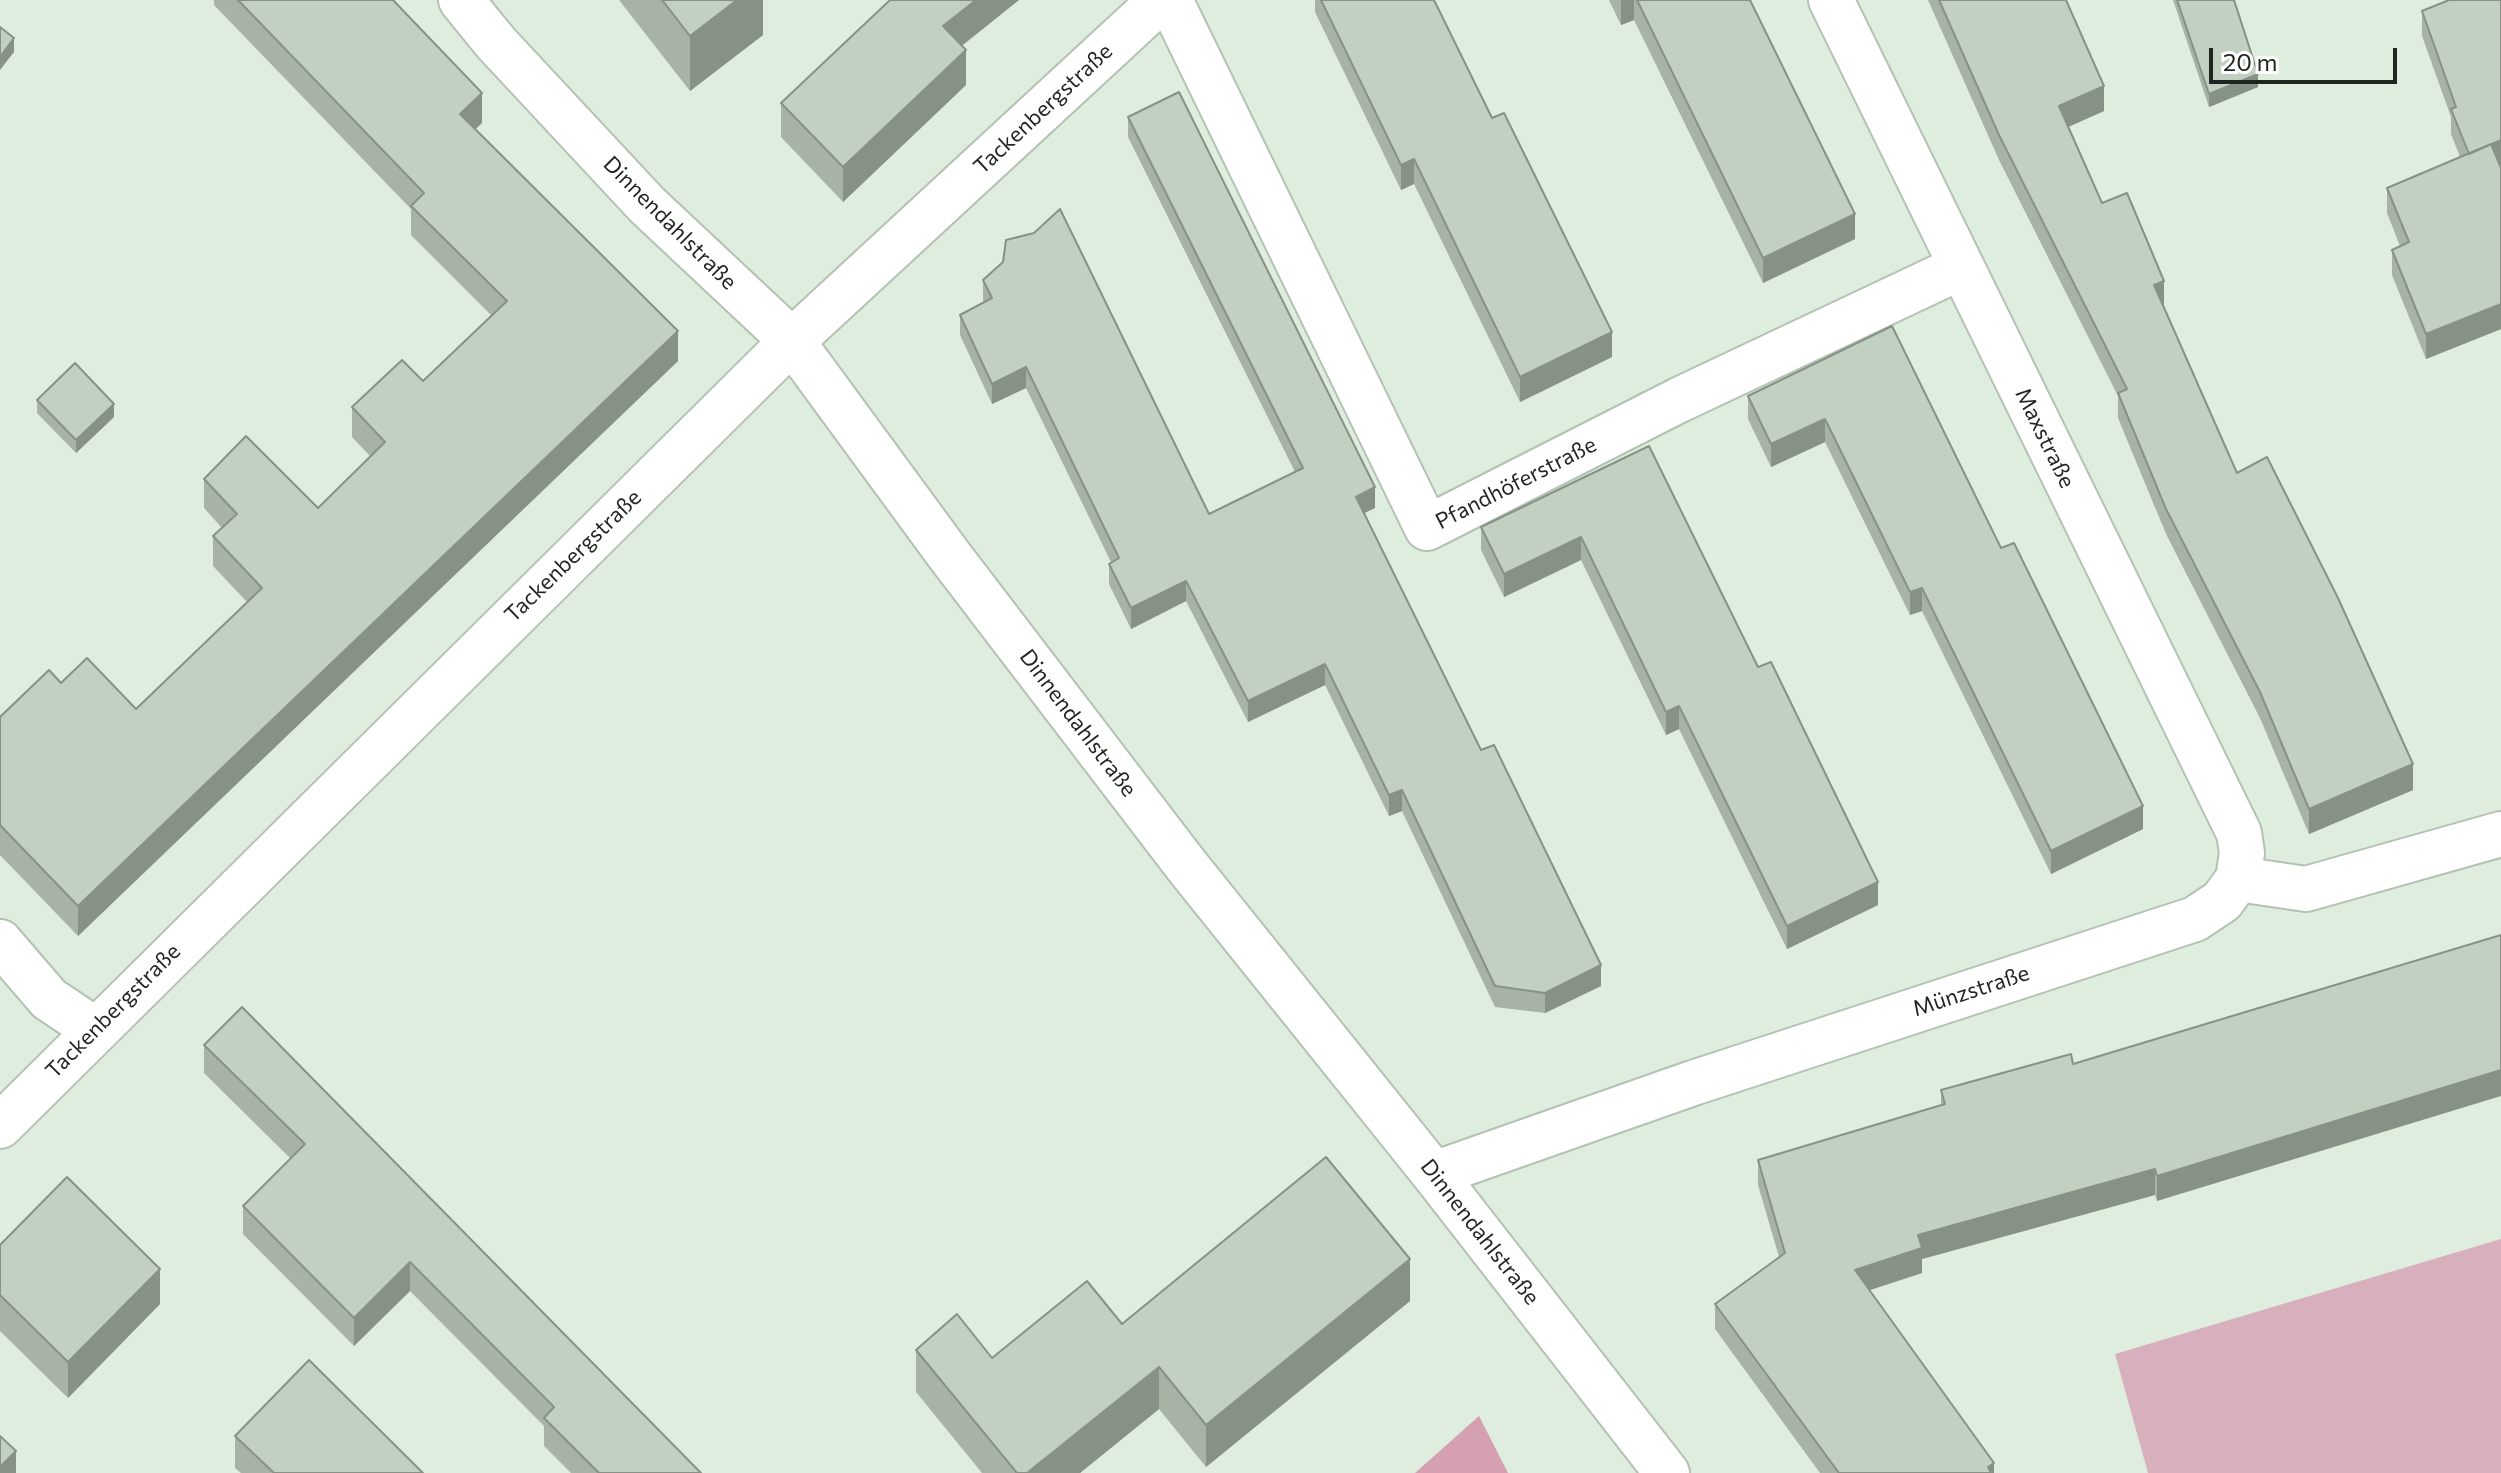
<!DOCTYPE html>
<meta charset="utf-8">
<style>
body{margin:0}
#map{position:relative;width:2501px;height:1473px;overflow:hidden;background:#deedde;font-family:Commissioner,sans-serif}
canvas{display:block}
.scale{position:absolute;left:2209px;top:48px;width:188px;height:36px;box-sizing:border-box;border:4px solid #1f251f;border-top:0;padding-left:10px;font-size:24px;line-height:28px;white-space:nowrap;color:#1f251f;-webkit-text-stroke:6px #fff;paint-order:stroke}
</style>
<div id="map">
<canvas width="2501" height="1473"></canvas>
<div class="scale">20 m</div>
</div>
<script>
const g = document.querySelector('canvas').getContext('2d');
g.lineJoin = 'round';
function fill(path, color) {
  g.fillStyle = color;
  g.fill(path, 'evenodd');
}
function shape(rows) {
  const path = new Path2D();
  for (const r of rows) {
    path.moveTo(r[0], r[1]);
    for (let i = 2; i < r.length; i += 2) path.lineTo(r[i], r[i + 1]);
  }
  return path;
}
function stroke(path, color, width, dash) {
  g.strokeStyle = color;
  g.lineWidth = width;
  g.lineCap = dash ? 'butt' : 'round';
  g.setLineDash(dash || []);
  g.stroke(path);
}
function drawText(font, color, halo, rows, align = 'center') {
  g.font = font + ' Commissioner,sans-serif';
  g.lineWidth = 6;
  g.setLineDash([]);
  g.textBaseline = 'middle';
  g.strokeStyle = halo;
  g.fillStyle = color;
  for (const [text, x, y, turn = 0] of rows) {
    g.save();
    g.translate(x, y);
    g.rotate((+turn || 0) * Math.PI / 180);
    g.textAlign = isNaN(turn) ? turn : align;
    if (halo) g.strokeText(text, 0, 0);
    g.fillText(text, 0, 0);
    g.restore();
  }
}
const green = shape([
 [2501,1239,2501,1473,2148,1473,2115,1354]
]);
const forest = shape([
 [1479,1416,1508,1473,1415,1473]
]);
const minor = shape([
 [461,0,496,43,647,205,792,341,949,555,1186,865,1434,1174,1667,1473],
 [1170,0,1427,528,1679,400,1961,267],
 [2238,879,2306,889,2501,834],
 [0,942,49,999,94,1029],
 [0,1126,792,341,1161,0],
 [1434,1174,1693,1083,2195,919,2222,901,2238,879,2242,853,2239,833,1831,0]
]);
const wall = shape([
 [214,0,393,0,482,123,475,129,678,361,78,936,0,855,0,717,61,683,136,709,247,602,213,566,213,536,222,528,204,508,204,479,318,508,370,456,352,437,352,407,423,381,491,315,411,235,411,209,214,5],
 [619,0,763,0,763,35,690,91],
 [890,0,1019,0,962,46,966,85,843,202,781,137,781,103],
 [1315,0,1434,0,1612,357,1520,402,1414,184,1401,190,1315,12],
 [1609,0,1750,0,1855,239,1763,283,1634,20,1621,25],
 [1928,0,2066,0,2104,111,2068,127,2102,203,2164,306,2237,473,2413,790,2309,834,2260,718,2166,534,2118,418,2118,396,1999,160],
 [2173,0,2234,0,2258,87,2209,107],
 [2422,11,2501,168,2501,329,2426,359,2392,275,2392,250,2400,246,2387,213,2387,188,2460,157,2451,134,2451,117,2422,36],
 [1128,117,1375,508,1364,513,1481,750,1601,986,1545,1013,1495,1007,1402,811,1389,816,1325,685,1248,722,1186,601,1131,629,1109,584,1109,564,1111,562,1026,388,992,404,960,335,960,315,984,302,983,300,983,280,1209,514,1295,472,1128,137],
 [1892,326,2001,548,2143,829,2051,874,1922,611,1910,615,1825,442,1771,467,1748,419,1748,396],
 [37,400,114,417,76,453,37,413],
 [1649,446,1758,667,1878,905,1787,949,1679,729,1666,735,1581,560,1504,597,1481,550,1481,527],
 [2501,935,2157,1201,2155,1195,1922,1259,1922,1273,1869,1290,1994,1473,1820,1473,1715,1329,1715,1304,1779,1257,1758,1185,1758,1160,1941,1105,1941,1090,2073,1064],
 [204,1045,701,1473,571,1473,544,1446,544,1426,410,1291,354,1346,243,1234,243,1206,291,1159,204,1073],
 [0,1245,160,1304,68,1398,0,1331],
 [1410,1301,1206,1467,1159,1409,1080,1473,982,1473,916,1392,916,1350,992,1358,1122,1324],
 [235,1436,423,1473,241,1473,235,1468]
]);
const shadedWall = shape([
 [737,0,763,0,763,35,690,91,690,36],
 [976,0,1019,0,943,60,943,26],
 [1621,0,1634,0,1634,20,1621,25],
 [14,38,14,52,0,70,0,57],
 [966,50,966,85,843,202,843,167],
 [2258,74,2258,87,2209,107,2209,94],
 [2104,86,2104,111,2059,131,2059,106],
 [482,93,482,123,460,144,460,114],
 [2501,140,2501,165,2469,179,2469,154],
 [1414,159,1414,184,1401,190,1401,165],
 [1855,214,1855,239,1763,283,1763,258],
 [2164,281,2164,306,2154,310,2154,285],
 [2501,304,2501,329,2426,359,2426,334],
 [678,331,678,361,78,936,78,906],
 [1612,332,1612,357,1520,402,1520,377],
 [1026,367,1026,388,992,404,992,384],
 [114,404,114,417,76,453,76,440],
 [1825,419,1825,442,1771,467,1771,444],
 [1375,487,1375,508,1356,517,1356,497],
 [1581,537,1581,560,1504,597,1504,574],
 [1186,581,1186,601,1131,629,1131,608],
 [1922,588,1922,611,1910,615,1910,592],
 [1325,664,1325,685,1248,722,1248,701],
 [1679,706,1679,729,1666,735,1666,712],
 [2413,764,2413,790,2309,834,2309,809],
 [1402,790,1402,811,1389,816,1389,795],
 [2143,806,2143,829,2051,874,2051,851],
 [1878,882,1878,905,1787,949,1787,926],
 [1601,965,1601,986,1545,1013,1545,993],
 [2501,1070,2501,1096,2157,1201,2157,1176],
 [2155,1169,2155,1195,1922,1259,1922,1273,1855,1295,1855,1270,1918,1235],
 [1410,1259,1410,1301,1206,1467,1206,1425],
 [410,1262,410,1291,354,1346,354,1318],
 [160,1269,160,1304,68,1398,68,1362],
 [1159,1367,1159,1409,1080,1473,1027,1473],
 [16,1451,16,1473,0,1473,0,1467],
 [1994,1463,1994,1473,1988,1473,1988,1467]
]);
const building = shape([
 [238,0,393,0,482,93,460,114,678,331,78,906,0,825,0,717,49,670,61,683,87,658,136,709,262,588,213,536,237,514,204,479,246,436,318,508,385,442,352,407,402,360,423,381,507,301,411,206,424,193,238,0],
 [662,0,737,0,690,36,662,0],
 [890,0,976,0,943,26,966,50,843,167,781,103,890,0],
 [1321,0,1434,0,1492,118,1504,113,1612,332,1520,377,1414,159,1401,165,1321,0],
 [1637,0,1750,0,1855,214,1763,258,1637,0],
 [1939,0,2066,0,2104,86,2059,106,2102,203,2127,193,2164,281,2154,285,2237,473,2267,457,2338,598,2413,764,2309,809,2260,692,2166,509,2118,393,2127,389,1999,135,1939,0],
 [2177,0,2234,0,2258,74,2209,94,2177,0],
 [2449,0,2501,0,2501,140,2469,154,2451,109,2456,107,2422,11,2449,0],
 [0,27,14,38,0,57,0,27],
 [1179,92,1375,487,1356,497,1481,750,1494,745,1601,965,1545,993,1495,986,1402,790,1389,795,1325,664,1248,701,1186,581,1131,608,1109,564,1119,558,1026,367,992,384,960,315,992,298,983,280,1003,262,1006,240,1034,233,1060,209,1209,514,1303,468,1128,117,1179,92],
 [2491,144,2501,168,2501,304,2426,334,2392,250,2409,242,2387,188,2491,144],
 [1892,326,2001,548,2014,543,2143,806,2051,851,1922,588,1910,592,1825,419,1771,444,1748,396,1892,326],
 [75,363,114,404,76,440,37,400,75,363],
 [1649,446,1758,667,1771,662,1878,882,1787,926,1679,706,1666,712,1581,537,1504,574,1481,527,1649,446],
 [2501,935,2501,1070,2157,1176,2155,1169,1918,1235,1922,1248,1855,1270,1994,1463,1988,1467,1991,1473,1839,1473,1715,1304,1785,1253,1758,1160,1945,1104,1941,1090,2071,1054,2073,1064,2501,935],
 [242,1007,701,1473,599,1473,544,1418,554,1407,410,1262,354,1318,243,1206,305,1144,204,1045,242,1007],
 [1326,1157,1410,1259,1206,1425,1159,1367,1027,1473,1017,1473,916,1350,957,1314,992,1358,1087,1281,1122,1324,1326,1157],
 [67,1177,160,1269,68,1362,0,1295,0,1245,67,1177],
 [309,1360,423,1473,274,1473,235,1436,309,1360],
 [0,1436,16,1451,0,1467,0,1436]
]);
const streetNames = [
 ["Tackenbergstraße",1043,109,-43],
 ["Dinnendahlstraße",670,223,45],
 ["Maxstraße",2045,438,64],
 ["Pfandhöferstraße",1516,483,-27],
 ["Tackenbergstraße",573,556,-44],
 ["Dinnendahlstraße",1078,723,53],
 ["Münzstraße",1971,991,-18],
 ["Tackenbergstraße",113,1011,-45],
 ["Dinnendahlstraße",1480,1232,52]
];
fill(green, '#d7afbd');
fill(forest, '#d6a0b3');
stroke(minor, '#b3c2b3', 48);
stroke(minor, '#fff', 44);
fill(wall, '#a6b3a5');
fill(shadedWall, '#879286');
fill(building, '#c1d0c0');
stroke(building, '#879286', 2);
drawText('22px', '#1f251f', '#fff', streetNames);
</script>
